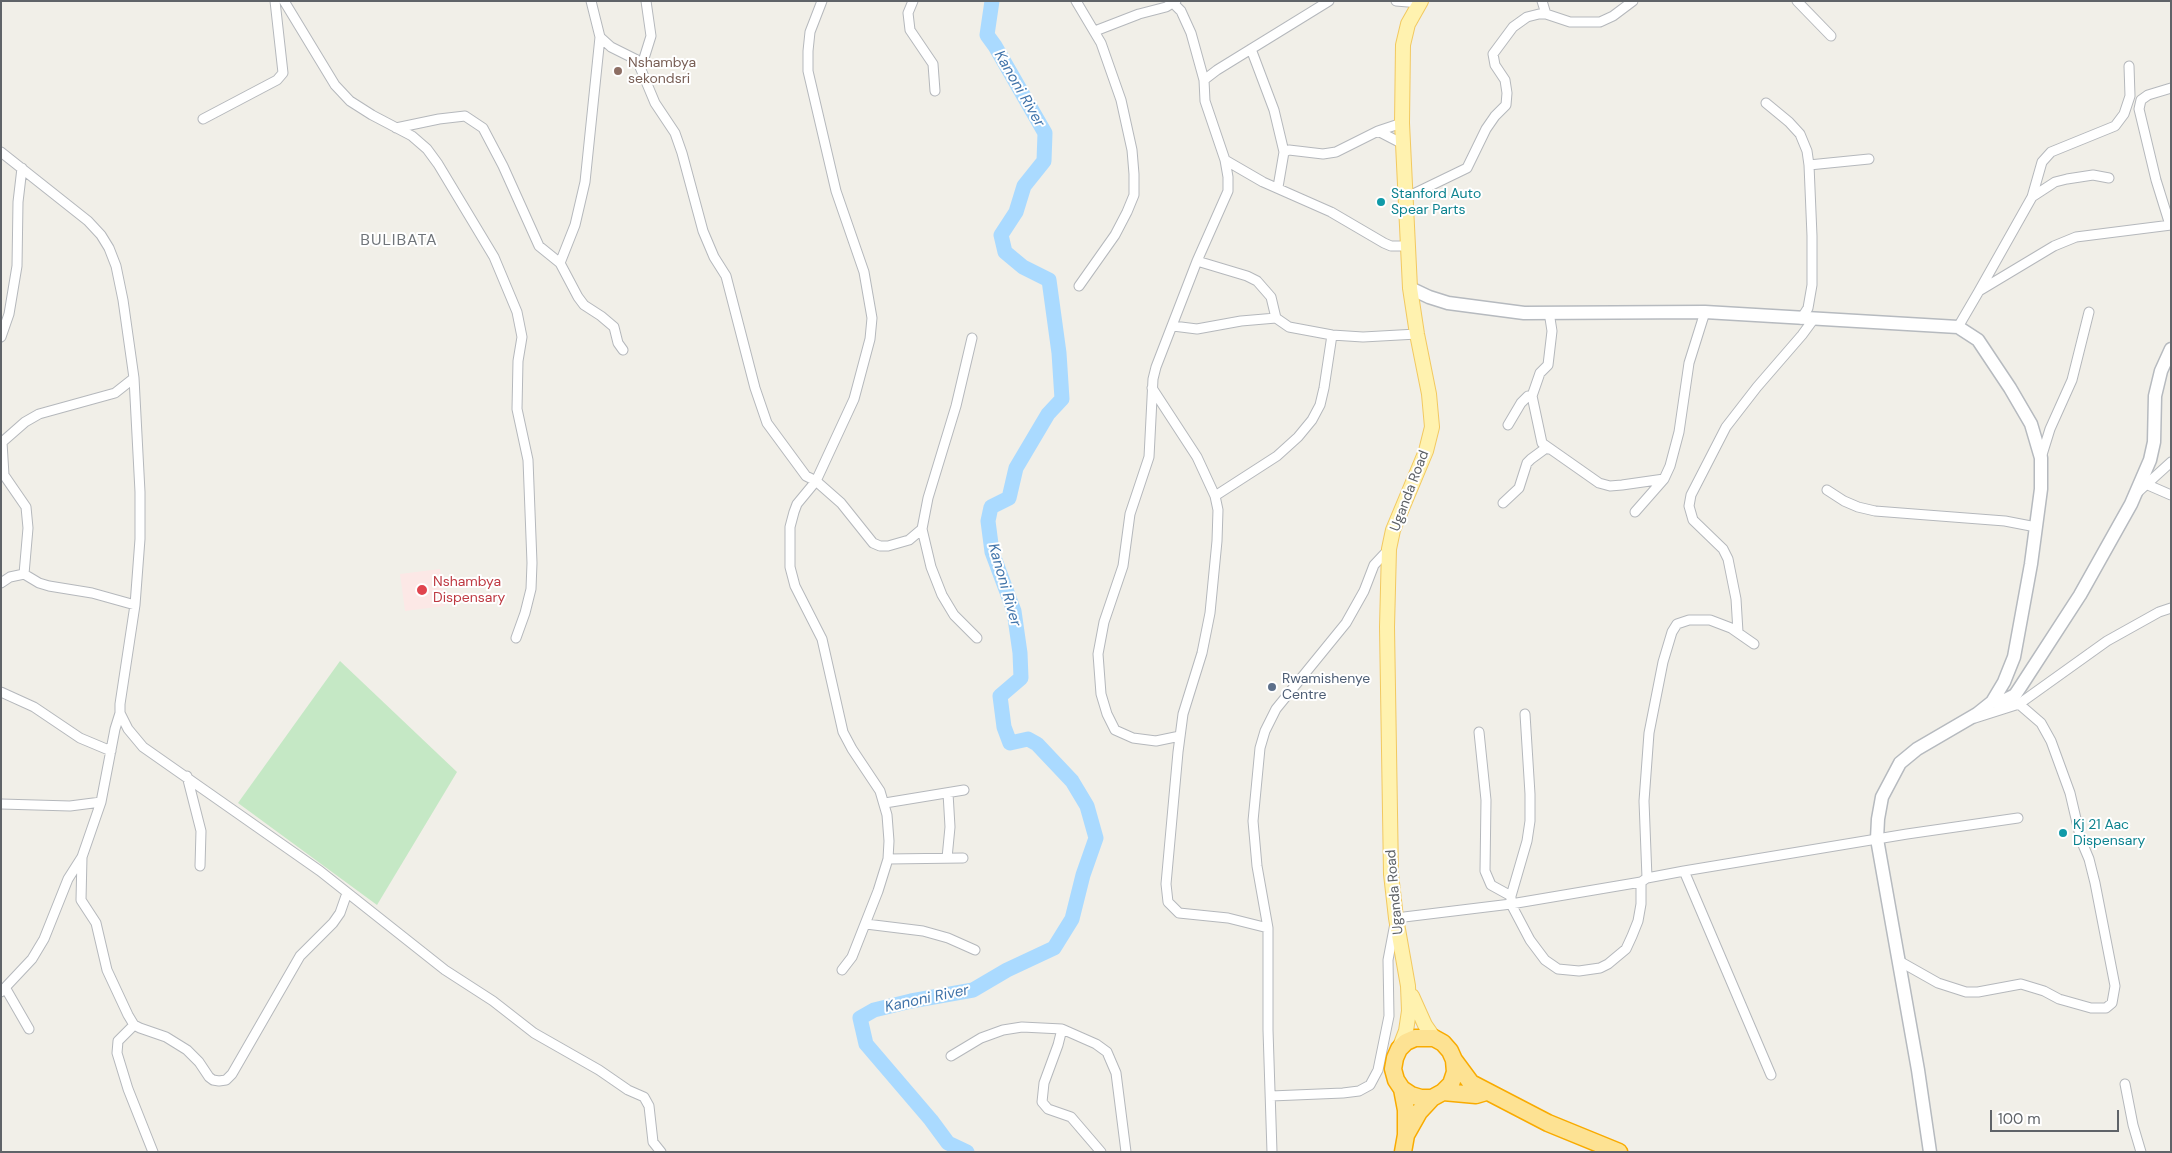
<!DOCTYPE html>
<style>
body{margin:0}
#map{position:relative;width:2172px;height:1153px;overflow:hidden;background:#f1efe8;font-family:"DM Sans",sans-serif}
canvas{display:block}
.frame{position:absolute;inset:0;border:2px solid #5f6368;pointer-events:none}
.scale{position:absolute;left:1990px;top:1110px;width:129px;height:22px;box-sizing:border-box;border:2px solid #5f6368;border-top:0;padding-left:6px;font-size:15px;line-height:18px;white-space:nowrap;color:#5f6368;-webkit-text-stroke:4px #fff;paint-order:stroke}
</style>
<div id="map">
<canvas width="2172" height="1153"></canvas>
<div class="frame"></div>
<div class="scale">100 m</div>
</div>
<script>
const g = document.querySelector('canvas').getContext('2d');
g.lineJoin = 'round';
function fill(path, color) {
  g.fillStyle = color;
  g.fill(path, 'evenodd');
}
function shape(rows) {
  const path = new Path2D();
  for (const r of rows) {
    path.moveTo(r[0], r[1]);
    for (let i = 2; i < r.length; i += 2) path.lineTo(r[i], r[i + 1]);
  }
  return path;
}
function stroke(path, color, width, dash) {
  g.strokeStyle = color;
  g.lineWidth = width;
  g.lineCap = dash ? 'butt' : 'round';
  g.setLineDash(dash || []);
  g.stroke(path);
}
function drawText(font, color, halo, rows, align = 'center') {
  g.font = font + ' "DM Sans",sans-serif';
  g.lineWidth = 4;
  g.setLineDash([]);
  g.textBaseline = 'middle';
  g.strokeStyle = halo;
  g.fillStyle = color;
  for (const [text, x, y, turn = 0] of rows) {
    g.save();
    g.translate(x, y);
    g.rotate((+turn || 0) * Math.PI / 180);
    g.textAlign = isNaN(turn) ? turn : align;
    if (halo) g.strokeText(text, 0, 0);
    g.fillText(text, 0, 0);
    g.restore();
  }
}
const medical = shape([
 [440,569,445,606,405,611,400,574]
]);
const green = shape([
 [340,661,457,772,377,905,238,803]
]);
const river = shape([
 [967,1152,948,1143,931,1120,866,1044,860,1018,874,1010,911,1001,973,990,1007,970,1054,948,1072,919,1083,875,1096,838,1087,806,1072,781,1037,744,1028,739,1010,743,1004,727,1000,696,1021,678,1020,653,1014,611,992,552,988,521,991,507,1009,498,1016,468,1048,414,1062,399,1059,353,1049,280,1023,267,1005,252,1001,235,1016,212,1024,186,1044,161,1045,133,995,46,987,35,992,1]
]);
const street = shape([
 [284,1,335,85,350,101,372,115,412,136,427,149,438,164,494,257,517,312,522,337,518,361,517,409,528,460,532,563,531,589,525,613,516,638],
 [591,1,600,37,611,47,637,60,655,103,675,133,682,153,703,231,714,257,726,276,755,388,767,423,806,476,816,481,841,503,873,543,880,546,888,546,909,540,922,529,928,498,956,406,972,338],
 [822,1,810,32,808,51,808,71,836,191,864,272,872,318,870,339,854,399,816,481,797,504,794,512,790,527,790,567,795,586,822,639,843,732,852,749,880,791,887,815,889,841,888,859,878,891,852,957,842,970],
 [913,1,908,13,910,30,933,64,935,91],
 [1076,1,1101,43,1121,100,1132,150,1134,174,1134,195,1127,212,1115,235,1079,286],
 [1396,1,1420,3],
 [1542,1,1546,14],
 [1797,1,1831,36],
 [1174,4,1181,11,1191,33,1204,80],
 [1095,31,1139,14,1166,7,1176,1],
 [1251,49,1274,110,1284,152],
 [641,68,651,36,646,1],
 [1766,103,1789,122,1800,134,1807,151,1809,165,1812,236,1812,285,1808,308,1801,319],
 [203,119,277,80,283,73,275,1],
 [396,128,439,119,465,116,483,128,503,166,539,246,560,263,578,297,584,305,601,316,614,327,618,343,623,350],
 [1378,131,1403,144],
 [1,152,88,221,101,235,109,248,116,266,123,300,134,378,140,492,140,539,135,605,120,704,120,713,128,729,143,747,320,871,445,970,493,1001,534,1033,599,1070,628,1090,644,1097,649,1106,653,1142,661,1152],
 [1225,160,1263,182,1331,212,1384,243,1391,246,1408,246],
 [1809,165,1869,159],
 [1278,187,1284,152,1289,150,1323,154,1336,152,1378,131,1402,123],
 [2032,197,2055,182,2067,179,2093,175,2109,178],
 [1405,198,1467,168,1486,129,1495,116,1506,105,1507,93,1505,80,1495,65,1493,54,1513,27,1527,17,1539,14,1546,14,1570,22,1600,22,1613,16,1633,1],
 [2170,225,2156,180,2139,109,2141,100,2148,95,2171,88],
 [1197,261,1247,276,1257,281,1271,297,1276,318,1289,327,1332,335,1363,337,1417,334],
 [560,263,575,225,585,182,600,37],
 [1979,291,2032,197,2042,162,2051,152,2115,126,2124,114,2130,96,2129,66],
 [1549,312,1552,331,1548,365,1540,373,1532,396,1542,443,1599,483,1610,486,1622,485,1664,479],
 [1173,326,1197,329,1241,321,1276,318],
 [1958,327,1979,291,2054,246,2076,237,2171,225],
 [1,337,9,314,17,266,18,202,22,168],
 [1152,388,1197,457,1215,496,1218,510,1217,541,1210,613,1202,653,1183,714,1178,752,1166,884,1168,902,1179,913,1228,918,1268,928],
 [1508,425,1521,403,1528,396,1532,396],
 [2,442,4,475,26,507,28,528,24,574],
 [1,443,25,422,39,414,115,393,134,378],
 [2041,458,2050,429,2072,380,2089,312],
 [2148,485,2171,495],
 [1827,490,1844,501,1858,507,1875,511,2005,521,2036,527],
 [2137,493,2171,462],
 [1215,496,1277,456,1298,437,1312,420,1320,405,1324,388,1332,335],
 [1503,503,1519,488,1527,463,1531,459,1546,448,1548,449],
 [1635,512,1664,479,1670,466,1679,432,1689,363,1705,312],
 [922,529,931,567,942,595,954,615,977,638],
 [1,583,10,577,24,574,39,583,49,586,92,593,135,605],
 [1738,632,1736,599,1728,559,1723,549,1693,520,1689,506,1691,495,1726,427,1757,387,1802,335,1813,320],
 [1,692,34,707,80,738,111,751],
 [1525,714,1530,794,1530,821,1527,841,1511,896,1511,904,1530,940,1545,960,1558,969,1579,971,1600,968,1608,964,1626,949,1632,936,1638,921,1641,904,1641,882],
 [1975,718,2019,704,2107,641,2159,612,2171,608],
 [1479,732,1486,800,1485,871,1491,885,1511,896],
 [1180,736,1156,741,1133,738,1115,730,1107,714,1101,694,1098,654,1104,622,1123,566,1130,514,1149,457,1153,379,1156,367,1197,261,1228,191,1228,177,1225,160,1205,101,1204,80,1217,70,1329,1],
 [187,776,201,831,200,866],
 [885,803,964,790],
 [1,804,70,806,101,802],
 [82,857,81,900,96,923,107,970,128,1015,134,1025,140,1028,166,1037,187,1050,199,1062,209,1077,213,1080,219,1081,226,1080,232,1074,300,956,333,923,340,913,347,893],
 [947,858,950,827,948,793],
 [888,859,963,858],
 [1684,871,1771,1075],
 [1647,878,1644,801,1649,733,1663,662,1672,632,1677,624,1689,620,1710,620,1731,628,1754,644],
 [866,924,923,931,948,938,975,950],
 [1899,961,1938,983,1966,992,1978,992,2021,984,2044,991,2059,999,2091,1008,2106,1008,2112,1003,2115,986,2095,883,2089,859,2081,840,2070,793,2051,741,2041,723,2019,704],
 [6,989,29,1029],
 [1,992,32,959,44,939,68,879,82,857,101,802,115,729,120,713],
 [134,1025,118,1041,117,1053,128,1089,153,1152],
 [1062,1029,1058,1045,1044,1083,1042,1102,1048,1109,1071,1117,1101,1152],
 [951,1056,981,1038,1003,1030,1022,1027,1062,1029,1096,1044,1107,1052,1116,1073,1126,1152],
 [2125,1084,2133,1125,2141,1152],
 [1271,1096,1343,1093,1359,1091,1370,1085,1378,1070,1389,1016,1388,960,1396,918,1511,904,1641,882,1647,878,1684,871,1907,834,2018,818],
 [1272,1152,1268,1030,1268,928,1257,866,1253,821,1260,748,1265,731,1276,709,1346,623,1364,591,1374,565,1389,549]
]);
const secondary = shape([
 [1410,288,1429,297,1448,303,1524,313,1705,312,1958,327,1978,340,2010,388,2031,424,2041,458,2041,489,2031,564,2014,657,2004,682,1992,702,1977,714,1917,749,1900,763,1882,797,1878,819,1877,839,1918,1070,1930,1152],
 [1992,702,2005,700,2015,695,2021,686,2080,595,2131,504,2150,460,2154,442,2155,396,2161,371,2171,349]
]);
const primary = shape([
 [1412,996,1425,1025,1434,1038],
 [1399,1049,1406,1031,1409,1011,1408,986,1396,918,1391,874,1387,627,1389,549,1393,530,1426,451,1432,427,1429,394,1417,334,1410,288,1402,123,1403,45,1408,24,1421,1]
]);
const highway = shape([
 [1454,1060,1471,1083,1548,1123,1619,1152],
 [1402,1089,1406,1110,1406,1135,1403,1152],
 [1443,1092,1476,1095,1486,1092],
 [1406,1135,1419,1112,1432,1098,1443,1092,1451,1084,1455,1072,1454,1060,1450,1051,1443,1043,1434,1038,1415,1038,1406,1042,1399,1049,1395,1058,1393,1069,1396,1080,1402,1089,1411,1095,1421,1098,1432,1098]
]);
const markers = [
 [618,71,5,"#8d6e63"],
 [1381,202,5,"#0f9aa8"],
 [422,590,6,"#e0444e"],
 [1272,687,5,"#5c6f8a"],
 [2063,833,5,"#0f9aa8"]
];
const educationNames = [
 ["Nshambya",628,63],
 ["sekondsri",628,79]
];
const cultureNames = [
 ["Stanford Auto",1391,194],
 ["Spear Parts",1391,210],
 ["Kj 21 Aac",2073,825],
 ["Dispensary",2073,841]
];
const streetNames = [
 ["Uganda Road",1410,491,-69],
 ["Uganda Road",1395,892,-95]
];
const healthNames = [
 ["Nshambya",433,582],
 ["Dispensary",433,598]
];
const serviceNames = [
 ["Rwamishenye",1282,679],
 ["Centre",1282,695]
];
const waterNames = [
 ["Kanoni River",1019,89,60],
 ["Kanoni River",1004,585,74],
 ["Kanoni River",927,999,-12]
];
const quarterNames = [
 ["BULIBATA",399,241]
];
fill(medical, '#fce8e6');
fill(green, '#c5e8c5');
stroke(river, '#aadaff', 15);
stroke(street, '#b5b8bc', 11);
stroke(secondary, '#b6babf', 15);
stroke(primary, '#f2c960', 16);
stroke(highway, '#f9ab00', 19);
stroke(street, '#fff', 9);
stroke(secondary, '#fff', 12);
stroke(primary, '#fff2af', 14);
stroke(highway, '#fde293', 16);
for (const [x, y, r, color] of markers) {
  const dot = new Path2D();
  dot.arc(x, y, r, 0, 2 * Math.PI);
  g.fillStyle = color;
  g.fill(dot);
  stroke(dot, '#fff', 2);
}
drawText('14px', '#785e54', '#fff', educationNames, 'left');
drawText('14px', '#0d838f', '#fff', cultureNames, 'left');
drawText('14px', '#5f6368', '#fff', streetNames);
drawText('14px', '#be3a42', '#fff', healthNames, 'left');
drawText('14px', '#4e5e75', '#fff', serviceNames, 'left');
drawText('italic 15px', '#4174aa', '#fff', waterNames);
g.letterSpacing = '1px';
drawText('16px', '#70757a', '#fff', quarterNames);
g.letterSpacing = '0px';
</script>
